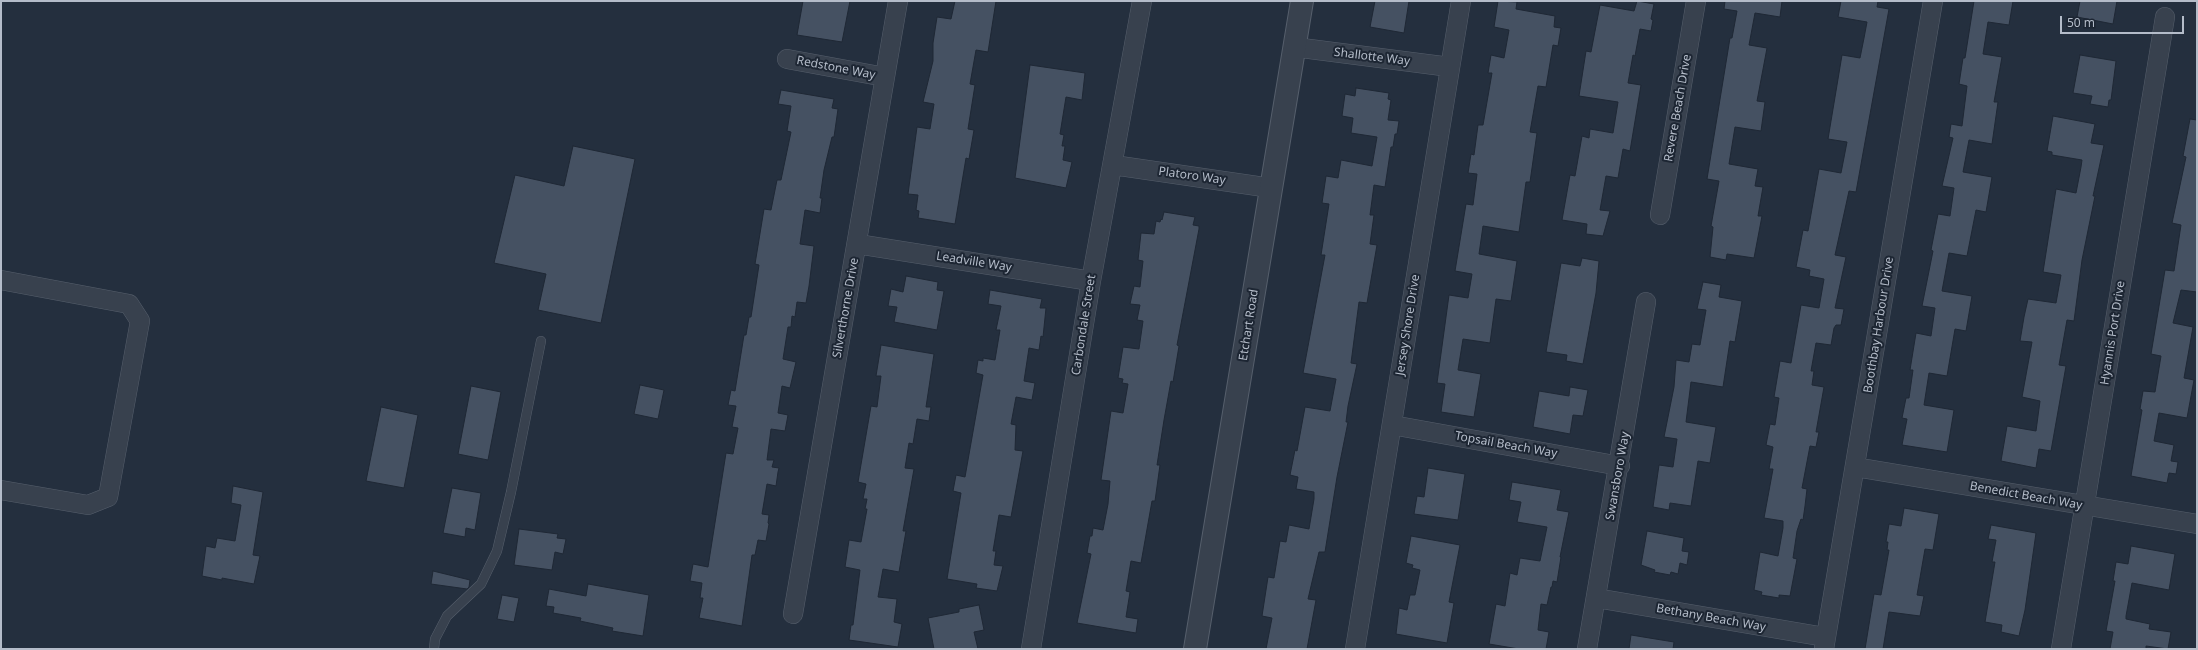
<!DOCTYPE html>
<style>
body{margin:0}
#map{position:relative;width:2198px;height:650px;overflow:hidden;background:#242f3e;font-family:"Noto Sans",sans-serif}
canvas{display:block}
.frame{position:absolute;inset:0;border:2px solid #b4bcc9;pointer-events:none}
.scale{position:absolute;left:2060px;top:16px;width:124px;height:18px;box-sizing:border-box;border:2px solid #b4bcc9;border-top:0;padding-left:5px;font-size:12px;line-height:14px;white-space:nowrap;color:#b4bcc9;-webkit-text-stroke:3px #1d2633;paint-order:stroke}
</style>
<div id="map">
<canvas width="2198" height="650"></canvas>
<div class="frame"></div>
<div class="scale">50 m</div>
</div>
<script>
const g = document.querySelector('canvas').getContext('2d');
g.lineJoin = 'round';
function fill(path, color) {
  g.fillStyle = color;
  g.fill(path, 'evenodd');
}
function shape(rows) {
  const path = new Path2D();
  for (const r of rows) {
    path.moveTo(r[0], r[1]);
    for (let i = 2; i < r.length; i += 2) path.lineTo(r[i], r[i + 1]);
  }
  return path;
}
function stroke(path, color, width, dash) {
  g.strokeStyle = color;
  g.lineWidth = width;
  g.lineCap = dash ? 'butt' : 'round';
  g.setLineDash(dash || []);
  g.stroke(path);
}
function drawText(font, color, halo, rows, align = 'center') {
  g.font = font + ' "Noto Sans",sans-serif';
  g.lineWidth = 4;
  g.setLineDash([]);
  g.textBaseline = 'middle';
  g.strokeStyle = halo;
  g.fillStyle = color;
  for (const [text, x, y, turn = 0] of rows) {
    g.save();
    g.translate(x, y);
    g.rotate((+turn || 0) * Math.PI / 180);
    g.textAlign = isNaN(turn) ? turn : align;
    if (halo) g.strokeText(text, 0, 0);
    g.fillText(text, 0, 0);
    g.restore();
  }
}
const building = shape([
 [803,1,850,1,842,42,797,35,803,1],
 [955,1,996,1,988,52,976,50,970,84,975,85,968,129,974,130,969,159,966,158,955,224,918,218,919,211,916,210,918,195,908,194,917,127,930,129,934,104,923,102,933,61,933,43,937,17,951,19,955,1],
 [1375,1,1409,1,1404,33,1370,27,1375,1],
 [1498,1,1517,2,1516,9,1555,16,1554,27,1561,28,1558,46,1553,45,1546,87,1538,86,1530,132,1537,133,1530,182,1526,182,1519,232,1483,226,1479,254,1517,261,1511,301,1496,299,1490,343,1463,339,1458,370,1481,374,1474,417,1441,412,1445,384,1437,383,1449,295,1468,298,1472,274,1455,271,1466,204,1473,205,1477,174,1468,173,1471,154,1474,155,1478,125,1483,125,1492,73,1488,73,1491,55,1504,58,1509,30,1494,27,1498,1],
 [1637,1,1654,4,1651,19,1653,20,1651,31,1640,29,1635,56,1633,55,1628,83,1641,85,1630,151,1623,149,1618,178,1606,176,1600,210,1610,211,1603,236,1586,234,1587,224,1562,220,1570,175,1575,176,1582,136,1589,138,1590,129,1613,133,1618,102,1579,96,1586,51,1591,52,1600,5,1634,11,1637,1],
 [1725,1,1782,1,1780,17,1755,13,1749,45,1767,48,1757,101,1765,102,1761,131,1735,127,1729,164,1758,169,1755,186,1763,187,1758,216,1762,216,1754,258,1727,254,1726,260,1710,257,1713,227,1711,226,1719,181,1707,179,1730,38,1732,38,1737,11,1724,9,1725,1],
 [1841,1,1878,1,1877,7,1889,9,1856,192,1849,191,1835,255,1846,257,1835,308,1844,309,1841,325,1836,325,1834,328,1831,345,1816,343,1811,371,1814,371,1812,385,1824,387,1816,432,1819,432,1816,447,1810,446,1802,488,1807,489,1805,506,1803,520,1801,519,1797,531,1793,558,1797,559,1790,596,1779,595,1779,598,1761,595,1762,592,1754,590,1760,552,1778,556,1783,528,1783,521,1764,518,1773,469,1769,469,1773,447,1766,445,1770,424,1775,425,1779,398,1774,397,1780,361,1791,363,1801,305,1819,308,1824,279,1809,276,1810,270,1796,267,1803,230,1808,231,1819,169,1841,173,1847,142,1828,139,1842,55,1860,58,1864,38,1867,22,1838,17,1841,1],
 [1974,1,2013,1,2009,25,1988,22,1983,54,2002,57,1994,102,1998,102,1992,144,1969,140,1963,172,1992,177,1986,212,1976,210,1967,256,1949,253,1942,291,1972,296,1966,331,1955,329,1947,376,1929,373,1924,405,1954,410,1947,452,1902,445,1907,419,1902,418,1906,398,1909,398,1913,370,1910,370,1916,333,1931,336,1935,308,1922,306,1933,251,1931,250,1938,214,1950,216,1954,188,1942,186,1953,138,1949,137,1951,124,1962,126,1967,86,1959,84,1963,58,1965,58,1974,1],
 [2080,1,2117,1,2113,24,2077,17,2080,1],
 [2080,55,2116,61,2111,100,2109,100,2108,107,2090,104,2092,96,2073,93,2080,55],
 [1030,65,1085,73,1082,100,1066,97,1060,134,1064,135,1062,146,1065,146,1063,160,1072,162,1066,188,1015,178,1030,65],
 [1356,88,1389,93,1388,99,1391,100,1388,120,1399,121,1397,134,1395,134,1393,147,1391,147,1385,187,1374,185,1370,215,1374,215,1370,244,1377,245,1367,303,1359,302,1351,363,1357,364,1348,406,1346,422,1348,422,1337,477,1325,552,1319,552,1308,599,1316,600,1307,649,1266,649,1272,618,1262,616,1268,577,1274,578,1280,541,1286,542,1289,525,1309,529,1314,499,1314,492,1296,489,1298,477,1290,475,1295,450,1297,451,1305,407,1330,411,1336,379,1303,373,1325,255,1321,255,1329,204,1322,203,1326,176,1338,178,1341,160,1372,166,1377,137,1351,133,1353,118,1342,116,1345,94,1355,96,1356,88],
 [781,90,834,99,832,108,838,109,834,137,832,137,824,170,820,198,822,198,820,213,805,210,800,244,814,246,809,286,806,303,797,302,795,317,792,316,791,327,788,327,783,359,796,362,790,388,782,386,778,413,788,415,785,431,771,429,767,460,774,460,772,467,779,468,778,472,776,486,767,484,762,514,769,515,768,523,769,524,766,541,758,540,755,555,752,555,742,626,699,618,703,598,700,598,702,583,690,581,693,564,708,567,726,453,733,454,738,428,732,427,736,406,728,405,731,390,735,391,744,335,746,335,749,317,751,317,759,265,755,264,764,209,771,210,777,180,781,180,791,132,787,131,791,106,778,104,781,90],
 [2053,116,2095,124,2091,143,2104,145,2093,196,2095,196,2082,260,2074,321,2067,320,2059,365,2066,366,2051,451,2039,449,2036,468,2001,461,2007,426,2036,431,2040,401,2022,397,2032,342,2020,341,2024,317,2028,299,2056,303,2061,275,2043,272,2056,189,2076,193,2081,167,2082,160,2052,155,2052,152,2047,151,2053,116],
 [2190,119,2197,120,2197,292,2181,290,2173,323,2193,327,2184,378,2194,380,2187,418,2159,413,2154,441,2174,445,2171,461,2178,462,2176,474,2169,473,2167,483,2131,476,2142,410,2140,409,2143,391,2155,392,2161,356,2151,354,2165,270,2174,271,2181,225,2172,223,2186,157,2183,156,2190,119],
 [573,146,635,159,601,323,538,310,546,274,494,263,515,175,564,186,573,146],
 [1164,212,1195,217,1193,225,1199,226,1199,229,1177,345,1179,346,1173,382,1171,381,1164,420,1157,465,1160,465,1155,501,1152,501,1141,563,1131,561,1126,591,1130,592,1126,617,1138,619,1136,633,1077,623,1091,554,1087,553,1090,536,1092,536,1093,528,1103,530,1108,504,1110,481,1101,480,1111,411,1123,413,1128,384,1122,383,1123,379,1118,378,1123,347,1139,349,1143,321,1137,320,1140,305,1130,304,1134,286,1140,287,1143,261,1138,260,1141,233,1154,234,1156,221,1160,222,1161,219,1162,220,1164,212],
 [1582,258,1599,261,1596,293,1583,364,1566,361,1567,355,1546,352,1561,263,1580,266,1582,258],
 [906,276,938,282,937,290,944,291,937,330,894,322,897,307,888,306,891,289,903,292,906,276],
 [1703,282,1721,285,1719,297,1742,301,1735,342,1730,341,1723,387,1691,382,1686,422,1716,427,1710,463,1698,461,1691,506,1670,503,1669,510,1653,507,1659,465,1673,467,1677,439,1664,437,1674,387,1676,360,1689,362,1692,344,1700,345,1706,310,1697,309,1703,282],
 [990,290,1042,299,1040,308,1046,308,1043,337,1041,336,1039,350,1029,348,1024,381,1035,383,1032,400,1016,397,1011,424,1016,425,1015,450,1023,451,1011,517,999,515,993,551,996,551,994,565,1003,566,997,591,976,588,977,584,947,579,961,493,953,491,956,475,965,477,983,375,976,373,978,360,983,361,983,358,995,360,1000,330,996,330,1001,306,988,304,990,290],
 [881,345,934,354,926,407,931,407,929,421,917,419,913,444,909,443,905,468,914,469,903,531,906,531,899,572,883,569,878,597,897,599,894,622,902,624,898,647,849,640,851,625,853,625,860,570,845,567,849,540,861,542,867,509,865,509,867,499,863,499,866,484,858,482,871,406,877,407,881,376,876,376,881,345],
 [640,385,664,390,658,419,634,414,640,385],
 [471,386,501,392,488,460,458,454,471,386],
 [1570,387,1588,390,1583,416,1573,415,1570,434,1533,427,1539,391,1569,396,1570,387],
 [381,407,418,415,404,488,366,481,381,407],
 [1428,468,1465,474,1458,520,1414,514,1417,496,1424,497,1428,468],
 [1512,482,1561,490,1557,510,1569,512,1560,557,1561,557,1557,582,1553,581,1552,587,1551,587,1547,605,1541,604,1538,630,1549,632,1546,649,1519,649,1489,644,1496,604,1505,606,1510,573,1517,575,1520,558,1540,561,1547,527,1517,522,1521,502,1509,500,1512,482],
 [233,486,263,492,253,555,260,556,254,584,222,578,222,580,202,576,206,546,215,548,217,538,235,541,241,505,231,503,233,486],
 [452,488,481,493,475,530,466,528,465,537,443,533,452,488],
 [1904,508,1939,514,1933,550,1925,549,1917,595,1924,596,1920,616,1889,612,1883,649,1865,649,1874,594,1881,595,1889,550,1887,550,1888,542,1886,542,1889,524,1901,526,1904,508],
 [1991,525,2036,533,2025,610,2019,636,2001,632,2002,625,1985,622,1995,562,1992,562,1996,540,1988,539,1991,525],
 [519,529,558,534,557,538,566,539,563,554,555,552,552,570,514,565,519,529],
 [1647,531,1684,538,1682,551,1689,552,1687,565,1680,563,1678,574,1671,572,1670,575,1654,572,1655,570,1641,565,1647,531],
 [1411,536,1460,545,1449,602,1454,603,1447,643,1396,634,1399,608,1407,610,1410,595,1415,595,1420,570,1412,568,1413,565,1406,563,1411,536],
 [2131,546,2175,554,2169,590,2132,583,2126,616,2126,619,2150,624,2149,629,2171,632,2168,649,2146,646,2146,649,2110,649,2113,632,2106,631,2115,581,2113,581,2116,562,2128,564,2131,546],
 [433,571,470,580,469,587,467,589,431,584,433,571],
 [588,584,649,595,643,636,612,631,613,628,580,621,581,618,553,613,554,607,546,606,549,589,586,596,588,584],
 [502,595,519,598,514,622,497,619,502,595],
 [979,605,984,630,974,632,978,649,934,649,928,618,959,612,959,609,979,605],
 [1631,635,1674,642,1673,649,1629,649,1631,635]
]);
const service = shape([
 [434,649,435,639,447,616,481,584,497,551,511,492,541,341]
]);
const minor = shape([
 [1294,47,1450,67],
 [787,59,885,77],
 [1113,165,1271,188],
 [1660,215,1696,1],
 [857,244,1091,281],
 [1,280,129,304,140,321,108,497,88,505,1,490],
 [1392,425,1620,466],
 [1855,467,2197,524],
 [1596,598,1825,637],
 [793,614,898,1],
 [1031,649,1091,281,1142,1],
 [1355,649,1461,1],
 [1587,649,1646,302],
 [1824,649,1933,1],
 [2061,649,2165,17]
]);
const tertiary = shape([
 [1195,649,1302,1]
]);
const streetNames = [
 ["Shallotte Way",1372,57,7],
 ["Redstone Way",836,68,11],
 ["Revere Beach Drive",1678,108,-80],
 ["Platoro Way",1192,176,8],
 ["Leadville Way",974,262,9],
 ["Silverthorne Drive",846,308,-80],
 ["Carbondale Street",1084,325,-81],
 ["Etchart Road",1249,325,-81],
 ["Jersey Shore Drive",1408,325,-81],
 ["Boothbay Harbour Drive",1879,325,-81],
 ["Hyannis Port Drive",2113,333,-81],
 ["Topsail Beach Way",1506,445,10],
 ["Swansboro Way",1618,476,-80],
 ["Benedict Beach Way",2026,496,10],
 ["Bethany Beach Way",1711,618,10]
];
fill(building, '#455162');
stroke(building, '#1f2835', 1);
stroke(service, '#565f6c', 10);
stroke(minor, '#565f6c', 20);
stroke(tertiary, '#565f6c', 24);
stroke(service, '#38414e', 9);
stroke(minor, '#38414e', 19);
stroke(tertiary, '#38414e', 22);
drawText('12px', '#b4bcc9', '#1d2633', streetNames);
</script>
